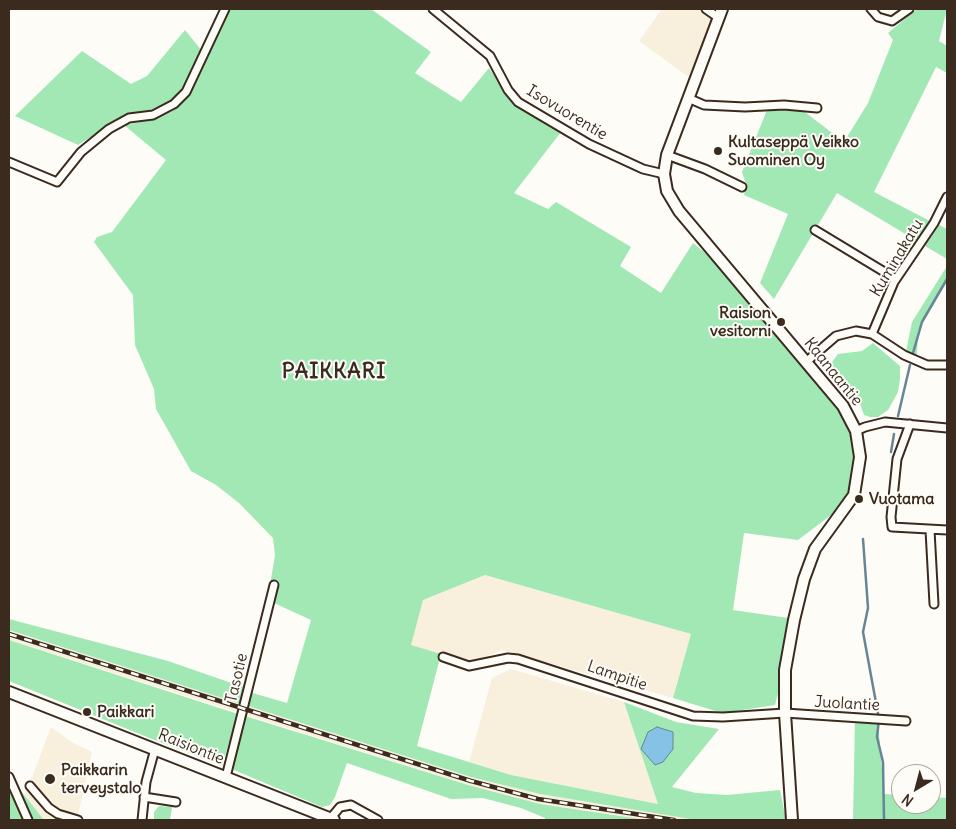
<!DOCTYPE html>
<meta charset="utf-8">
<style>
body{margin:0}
#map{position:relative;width:956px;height:829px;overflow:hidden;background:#fdfcf7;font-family:Delius,sans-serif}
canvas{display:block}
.frame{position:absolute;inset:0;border:10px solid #3b2a1e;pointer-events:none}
.north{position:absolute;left:891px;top:764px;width:50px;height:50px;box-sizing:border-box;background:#fdfcf7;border:1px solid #afa8a0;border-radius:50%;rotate:217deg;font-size:14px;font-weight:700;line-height:20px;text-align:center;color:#3b2a1e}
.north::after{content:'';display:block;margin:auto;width:18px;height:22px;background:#3b2a1e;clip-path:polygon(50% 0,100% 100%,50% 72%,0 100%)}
</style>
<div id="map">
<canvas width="956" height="829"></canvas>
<div class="frame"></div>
<div class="north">N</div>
</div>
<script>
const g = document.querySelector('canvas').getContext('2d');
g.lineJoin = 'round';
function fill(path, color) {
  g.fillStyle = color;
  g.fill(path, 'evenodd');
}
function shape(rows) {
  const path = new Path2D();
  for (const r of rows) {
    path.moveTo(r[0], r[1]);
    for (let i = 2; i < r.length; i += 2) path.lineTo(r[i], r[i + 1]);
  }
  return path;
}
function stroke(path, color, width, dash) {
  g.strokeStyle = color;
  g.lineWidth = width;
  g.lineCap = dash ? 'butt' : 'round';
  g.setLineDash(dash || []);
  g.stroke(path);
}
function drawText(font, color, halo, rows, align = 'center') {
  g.font = font + ' Delius,sans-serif';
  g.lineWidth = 4;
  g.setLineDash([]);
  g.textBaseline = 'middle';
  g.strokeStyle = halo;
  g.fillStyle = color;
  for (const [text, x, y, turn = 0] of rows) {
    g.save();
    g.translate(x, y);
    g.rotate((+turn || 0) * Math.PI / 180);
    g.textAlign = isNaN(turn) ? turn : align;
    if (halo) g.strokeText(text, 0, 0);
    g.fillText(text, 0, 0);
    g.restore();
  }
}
const built = shape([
 [662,9,699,9,712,18,690,78,639,41],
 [485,575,691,634,673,698,502,650,471,663,410,645,423,600],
 [9,630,471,777,540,794,696,820,646,820,540,804,468,785,9,640],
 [511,669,624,702,658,804,511,775,469,762,492,678],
 [51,727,73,743,92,752,77,820,44,820,25,796]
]);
const green = shape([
 [229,9,371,9,431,52,415,73,461,102,489,68,511,99,527,113,561,132,514,193,548,209,556,202,631,247,620,266,661,293,693,243,720,265,747,302,758,312,845,418,851,431,855,451,852,484,839,509,798,540,744,533,733,610,788,618,784,670,775,705,722,713,673,698,691,634,485,575,423,600,411,645,441,654,417,746,511,775,658,804,624,702,676,722,719,729,672,787,696,793,727,795,780,790,786,820,696,820,540,794,471,777,248,706,249,692,287,703,311,620,274,603,278,586,270,585,275,555,273,538,239,503,216,485,191,471,156,409,154,389,135,345,133,295,94,242,97,237,112,232,166,160,124,125,152,120,173,111,184,100,193,88],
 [917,9,947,9,939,41,947,46,947,73,936,67,874,192,930,221,917,241,837,193,774,299,760,283,788,214,744,195,746,184,742,172,767,110,797,106,844,142,868,103,893,40,888,33],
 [185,30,202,51,182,93,167,103,146,112,124,116,78,145,15,116,82,51,131,84,147,76],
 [939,225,947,229,947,259,925,246],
 [947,266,947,279,922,322,918,333,917,355,906,351,912,322],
 [873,343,900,366,900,379,898,392,888,410,878,417,870,417,864,415,860,404,832,369,832,362,838,354,862,351],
 [9,619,168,661,243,687,241,704,9,630],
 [9,640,238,714,222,765,152,739,9,681],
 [245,716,468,785,540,804,646,820,545,820,545,818,521,808,483,798,451,799,347,763,335,797,330,805,322,807,234,770,233,764],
 [855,720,878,721,884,794,901,795,901,804,931,804,931,797,947,798,947,820,853,820],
 [9,776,25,796,44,820,9,820],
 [159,806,172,807,170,820,154,820,154,812]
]);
const water = shape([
 [657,727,673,732,673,749,663,762,655,765,641,749,648,732,657,727]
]);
const stream = shape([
 [913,353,922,322,947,279],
 [898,416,910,365],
 [891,452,894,434],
 [863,539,868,608,863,632,879,719,877,737,883,762,884,820]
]);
const street = shape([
 [433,9,490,56,508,90,518,102,589,144,643,169,664,174],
 [706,9,719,18],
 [871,9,878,17,892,21,909,9],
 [688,98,704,105,745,107,784,105,817,108],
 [667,155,705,169,742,187],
 [9,162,57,182,81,152,109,129,129,118,153,115,174,104,186,92,225,9],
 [815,230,896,279],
 [872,334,894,282,934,223,947,197],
 [806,362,836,336,856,331,872,334,904,355,927,365,947,365],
 [910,424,897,459,891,517,892,527,947,530],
 [856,431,865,427,885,422,947,428],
 [930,530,934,604],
 [443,657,469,666,508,658,518,659,693,716,723,717,785,713,906,721],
 [9,777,28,820],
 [226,777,274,585],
 [30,786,49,808,58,814,78,820],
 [144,797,176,802],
 [330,819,340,807,351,805,378,820],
 [142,820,146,782,155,749]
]);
const secondary = shape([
 [722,9,667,155,664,174,667,191,679,211,843,406,856,431,860,457,854,495,815,549,804,579,794,620,785,670,785,713,792,820],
 [9,692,334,820]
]);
const rail = shape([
 [9,634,471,781,538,799,674,820]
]);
const markers = [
 [718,151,5,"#3b2a1e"],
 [781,322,5,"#3b2a1e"],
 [859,499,5,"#3b2a1e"],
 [87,712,5,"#3b2a1e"],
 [50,779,6,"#3b2a1e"]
];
const streetNames = [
 ["Isovuorentie",567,113,31],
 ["Kuminakatu",897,258,-59],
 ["Kaanaantie",833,372,51],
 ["Lampitie",617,676,19],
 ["Tasotie",237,678,-77],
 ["Juolantie",847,704,3],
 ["Raisiontie",191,747,22]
];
const poiNames = [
 ["Kultaseppä Veikko",728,142],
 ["Suominen Oy",728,160],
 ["Raision",771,313,"right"],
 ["vesitorni",771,331,"right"],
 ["Vuotama",869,499],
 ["Paikkari",97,712],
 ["Paikkarin",61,770],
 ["terveystalo",61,788]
];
const districtNames = [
 ["PAIKKARI",334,372]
];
fill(built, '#f8efdd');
fill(green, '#a2e8b4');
fill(water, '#85c2e5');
stroke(water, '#678595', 1);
stroke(stream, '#678595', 2.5);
stroke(street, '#3b2a1e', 11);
stroke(secondary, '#3b2a1e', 14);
stroke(street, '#fdfcf7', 7);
stroke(secondary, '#fdfcf7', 10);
stroke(rail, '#3b2a1e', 4.5);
stroke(rail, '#fdfcf7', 2.5, [8]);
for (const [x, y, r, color] of markers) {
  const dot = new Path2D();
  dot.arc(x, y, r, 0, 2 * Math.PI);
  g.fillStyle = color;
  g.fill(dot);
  stroke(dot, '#fdfcf7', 2);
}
drawText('16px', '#3b2a1e', '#fdfcf7', streetNames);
drawText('bold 16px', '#3b2a1e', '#fdfcf7', poiNames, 'left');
g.letterSpacing = '1px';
drawText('bold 21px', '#3b2a1e', '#fdfcf7', districtNames);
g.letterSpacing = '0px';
</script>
